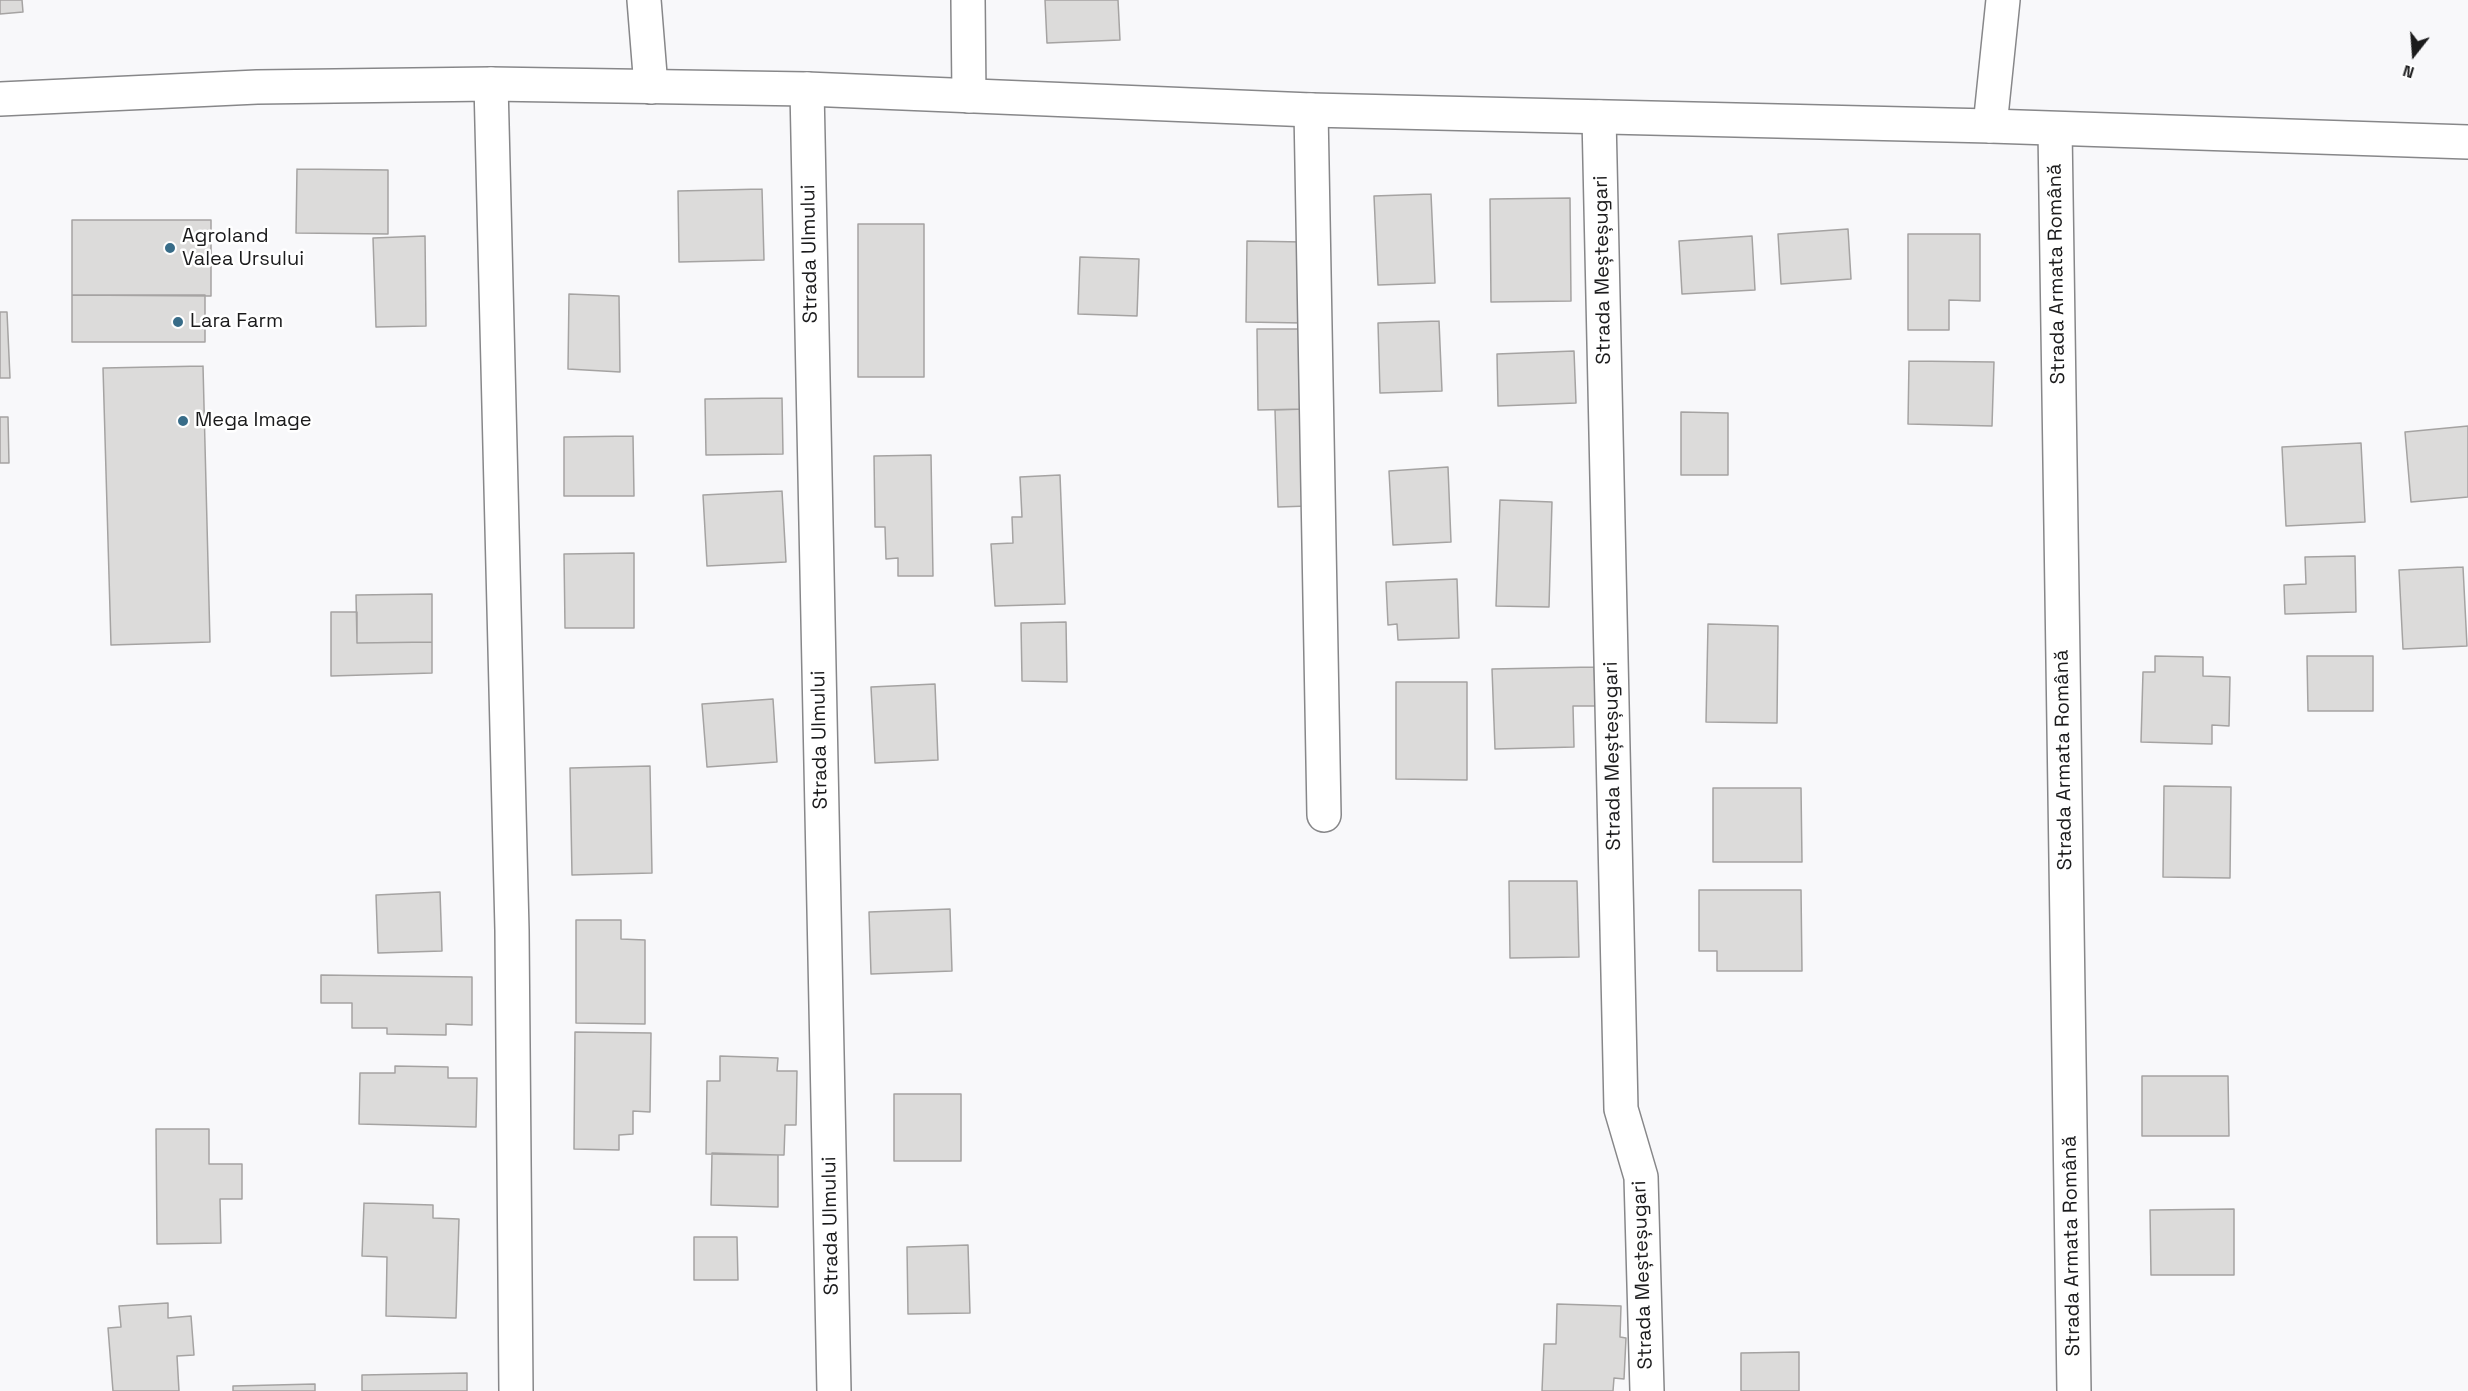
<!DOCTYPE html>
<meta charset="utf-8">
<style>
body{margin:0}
#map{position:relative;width:2468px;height:1391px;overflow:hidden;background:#f8f8fa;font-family:"Space Grotesk",sans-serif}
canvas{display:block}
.north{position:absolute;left:2384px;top:24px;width:60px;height:60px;-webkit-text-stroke:4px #fff;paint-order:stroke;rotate:197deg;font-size:16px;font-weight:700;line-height:24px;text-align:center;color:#1b1b1c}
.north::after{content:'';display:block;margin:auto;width:21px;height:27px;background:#1b1b1c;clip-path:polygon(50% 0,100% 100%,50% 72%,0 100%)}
</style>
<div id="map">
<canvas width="2468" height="1391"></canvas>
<div class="north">N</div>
</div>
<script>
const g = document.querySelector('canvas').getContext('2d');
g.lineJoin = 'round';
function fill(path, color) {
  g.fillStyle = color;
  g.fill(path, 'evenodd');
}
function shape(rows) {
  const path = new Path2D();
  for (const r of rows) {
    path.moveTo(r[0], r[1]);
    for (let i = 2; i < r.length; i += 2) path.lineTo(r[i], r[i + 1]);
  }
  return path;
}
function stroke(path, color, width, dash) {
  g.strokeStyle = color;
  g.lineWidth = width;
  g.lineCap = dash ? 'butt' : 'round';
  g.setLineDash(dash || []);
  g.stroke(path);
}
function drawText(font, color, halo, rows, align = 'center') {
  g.font = font + ' "Space Grotesk",sans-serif';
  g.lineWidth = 5;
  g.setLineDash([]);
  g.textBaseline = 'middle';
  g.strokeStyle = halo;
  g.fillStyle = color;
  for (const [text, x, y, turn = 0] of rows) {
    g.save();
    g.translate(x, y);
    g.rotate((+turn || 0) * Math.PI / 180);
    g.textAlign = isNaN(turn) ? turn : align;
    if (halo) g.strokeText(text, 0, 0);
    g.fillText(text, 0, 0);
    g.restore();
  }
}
const building = shape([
 [0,0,22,0,23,12,0,14,0,0],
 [1045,0,1118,0,1120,40,1047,43,1045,0],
 [297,169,388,170,388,234,296,233,297,169],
 [762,189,764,260,679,262,678,191,762,189],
 [1431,194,1435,283,1378,285,1374,196,1431,194],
 [1570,198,1571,301,1491,302,1490,199,1570,198],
 [72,220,211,220,211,296,72,295,72,220],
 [858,224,924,224,924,377,858,377,858,224],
 [1848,229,1851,279,1781,284,1778,234,1848,229],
 [1908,234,1980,234,1980,301,1949,300,1949,330,1908,330,1908,234],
 [425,236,426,326,376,327,373,238,425,236],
 [1752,236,1755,290,1682,294,1679,241,1752,236],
 [1247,241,1303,242,1302,323,1246,322,1247,241],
 [1080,257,1139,259,1137,316,1078,314,1080,257],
 [569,294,619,296,620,372,568,369,569,294],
 [72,295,205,295,205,342,72,342,72,295],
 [0,312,7,312,10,378,0,378,0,312],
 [1439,321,1442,391,1380,393,1378,323,1439,321],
 [1257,329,1304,329,1305,409,1258,410,1257,329],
 [1574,351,1576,403,1498,406,1497,354,1574,351],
 [1909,361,1994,362,1992,426,1908,424,1909,361],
 [203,366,210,642,111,645,103,368,203,366],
 [782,398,783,454,706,455,705,399,782,398],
 [1305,409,1308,506,1278,507,1275,410,1305,409],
 [1681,412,1728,413,1728,475,1681,475,1681,412],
 [0,417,8,417,9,463,0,463,0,417],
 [2468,426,2468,497,2411,502,2405,432,2468,426],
 [633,436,634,496,564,496,564,437,633,436],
 [2361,443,2365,522,2286,526,2282,447,2361,443],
 [931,455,933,576,898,576,898,558,886,559,885,527,875,527,874,456,931,455],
 [1448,467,1451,542,1393,545,1389,471,1448,467],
 [1060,475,1065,604,995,606,991,544,1013,543,1012,517,1022,517,1020,477,1060,475],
 [782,491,786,562,707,566,703,495,782,491],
 [1500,500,1552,502,1549,607,1496,606,1500,500],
 [634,553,634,628,565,628,564,554,634,553],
 [2355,556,2356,612,2285,614,2284,585,2306,584,2305,557,2355,556],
 [2463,567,2467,646,2403,649,2399,570,2463,567],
 [1457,579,1459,638,1398,640,1397,624,1388,625,1386,582,1457,579],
 [432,594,432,642,357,643,356,595,432,594],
 [331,612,357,612,357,643,432,642,432,673,331,676,331,612],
 [1066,622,1067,682,1022,681,1021,623,1066,622],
 [1708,624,1778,626,1777,723,1706,722,1708,624],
 [2155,656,2203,657,2203,676,2230,677,2229,726,2212,725,2212,744,2141,742,2143,672,2155,672,2155,656],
 [2307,656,2373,656,2373,711,2308,711,2307,656],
 [1594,667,1596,706,1573,706,1574,747,1495,749,1492,669,1594,667],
 [1396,682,1467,682,1467,780,1396,779,1396,682],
 [935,684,938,760,875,763,871,687,935,684],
 [773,699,777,762,707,767,702,704,773,699],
 [650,766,652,873,572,875,570,768,650,766],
 [2164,786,2231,787,2230,878,2163,877,2164,786],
 [1713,788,1801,788,1802,862,1713,862,1713,788],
 [1509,881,1577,881,1579,957,1510,958,1509,881],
 [1699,890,1801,890,1802,971,1717,971,1717,951,1699,951,1699,890],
 [440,892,442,951,378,953,376,895,440,892],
 [950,909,952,971,871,974,869,912,950,909],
 [576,920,621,920,621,939,645,940,645,1024,576,1023,576,920],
 [321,975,472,977,472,1025,446,1024,446,1035,387,1034,387,1028,352,1028,352,1003,321,1003,321,975],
 [575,1032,651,1033,650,1112,633,1111,633,1134,619,1135,619,1150,574,1149,575,1032],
 [720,1056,778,1058,777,1071,797,1071,796,1125,785,1125,784,1155,706,1154,707,1081,720,1081,720,1056],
 [395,1066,448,1067,448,1078,477,1078,476,1127,359,1124,360,1073,395,1073,395,1066],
 [2142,1076,2228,1076,2229,1136,2142,1136,2142,1076],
 [894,1094,961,1094,961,1161,894,1161,894,1094],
 [156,1129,209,1129,209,1164,242,1164,242,1199,220,1199,221,1243,157,1244,156,1129],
 [712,1153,778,1155,778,1207,711,1205,712,1153],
 [364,1203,433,1205,433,1218,459,1219,456,1318,386,1316,387,1257,362,1256,364,1203],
 [2234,1209,2234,1275,2151,1275,2150,1210,2234,1209],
 [694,1237,737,1237,738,1280,694,1280,694,1237],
 [968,1245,970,1313,908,1314,907,1247,968,1245],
 [168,1303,168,1318,191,1316,194,1355,177,1356,179,1391,113,1391,108,1328,121,1327,119,1306,168,1303],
 [1557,1304,1621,1306,1620,1337,1626,1338,1624,1379,1614,1378,1613,1391,1542,1391,1544,1344,1556,1344,1557,1304],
 [1799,1352,1799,1391,1741,1391,1741,1353,1799,1352],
 [467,1373,467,1391,362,1391,362,1375,467,1373],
 [315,1384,315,1391,233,1391,233,1386,315,1384]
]);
const street = shape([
 [644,0,651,87],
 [968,0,969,96],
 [491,84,512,930,516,1391],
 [807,89,834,1391],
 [1311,110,1324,815],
 [1599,117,1621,1109,1641,1177,1647,1391],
 [1990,126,2003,0],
 [2055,129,2074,1391]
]);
const secondary = shape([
 [0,99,257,87,491,84,807,89,1311,110,1990,126,2468,142]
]);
const markers = [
 [170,248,6,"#386c88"],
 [178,322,6,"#386c88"],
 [183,421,6,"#386c88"]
];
const poiNames = [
 ["Agroland",182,237],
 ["Valea Ursului",182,260],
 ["Lara Farm",190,322],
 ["Mega Image",195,421]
];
const streetNames = [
 ["Strada Ulmului",810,254,-91],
 ["Strada Meșteșugari",1603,270,-91],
 ["Strada Armata Română",2057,274,-91],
 ["Strada Ulmului",820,740,-91],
 ["Strada Meșteșugari",1613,756,-91],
 ["Strada Armata Română",2064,760,-91],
 ["Strada Ulmului",831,1226,-91],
 ["Strada Armata Română",2072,1246,-91],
 ["Strada Meșteșugari",1643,1275,-92]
];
fill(building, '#dcdbda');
stroke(building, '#a5a3a2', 1.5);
stroke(street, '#878789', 36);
stroke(secondary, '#878789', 36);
stroke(street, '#fff', 33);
stroke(secondary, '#fff', 33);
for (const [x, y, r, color] of markers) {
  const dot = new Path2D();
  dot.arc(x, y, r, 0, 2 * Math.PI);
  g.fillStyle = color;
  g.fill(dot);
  stroke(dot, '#fff', 2);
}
drawText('20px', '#1b1b1c', '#fff', poiNames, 'left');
drawText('20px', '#1b1b1c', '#fff', streetNames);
</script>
